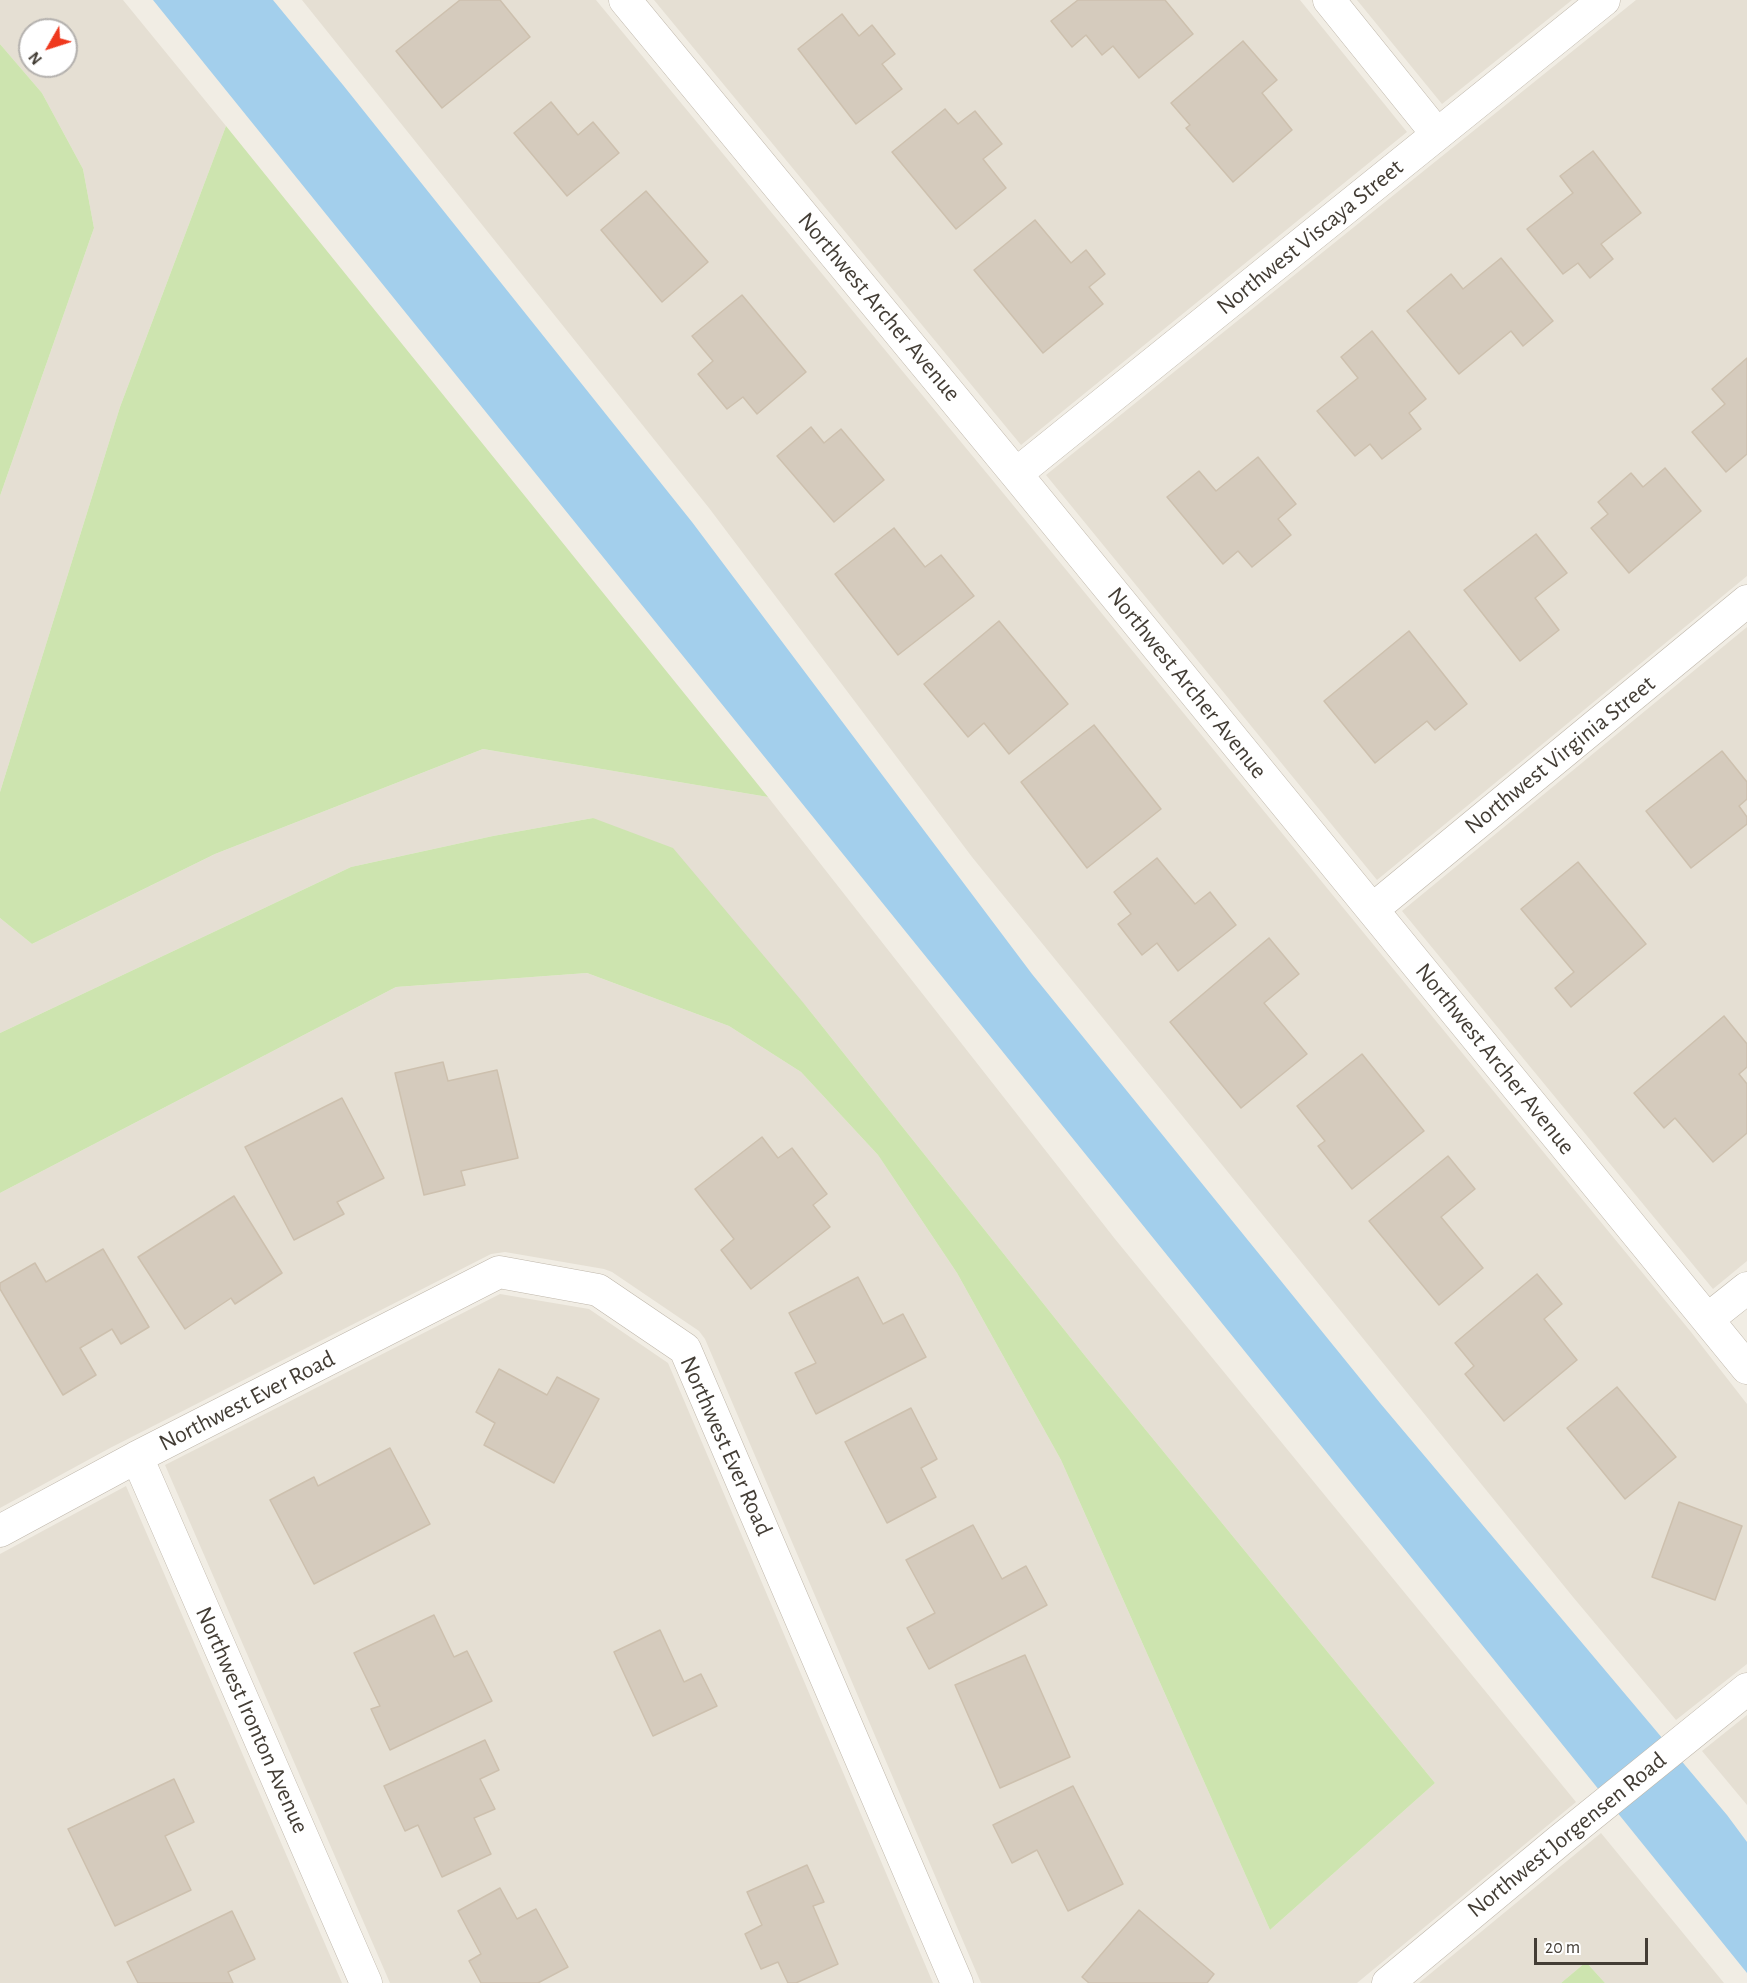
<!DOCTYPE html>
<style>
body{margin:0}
#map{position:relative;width:1747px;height:1983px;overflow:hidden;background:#f1ede4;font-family:"Alegreya Sans",sans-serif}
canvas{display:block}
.north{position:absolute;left:18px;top:18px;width:60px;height:60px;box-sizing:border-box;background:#fff;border:2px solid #b4b1ae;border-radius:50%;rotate:231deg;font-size:16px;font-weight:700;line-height:24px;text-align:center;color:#433d35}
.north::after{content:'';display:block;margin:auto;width:21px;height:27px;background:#ef391e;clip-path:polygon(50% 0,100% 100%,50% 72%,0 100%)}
.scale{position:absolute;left:1534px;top:1938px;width:114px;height:27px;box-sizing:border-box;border:3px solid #433d35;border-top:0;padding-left:8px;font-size:18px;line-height:21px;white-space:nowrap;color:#433d35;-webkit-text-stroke:4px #fff;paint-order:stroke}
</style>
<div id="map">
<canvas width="1747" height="1983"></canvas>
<div class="north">N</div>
<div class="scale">20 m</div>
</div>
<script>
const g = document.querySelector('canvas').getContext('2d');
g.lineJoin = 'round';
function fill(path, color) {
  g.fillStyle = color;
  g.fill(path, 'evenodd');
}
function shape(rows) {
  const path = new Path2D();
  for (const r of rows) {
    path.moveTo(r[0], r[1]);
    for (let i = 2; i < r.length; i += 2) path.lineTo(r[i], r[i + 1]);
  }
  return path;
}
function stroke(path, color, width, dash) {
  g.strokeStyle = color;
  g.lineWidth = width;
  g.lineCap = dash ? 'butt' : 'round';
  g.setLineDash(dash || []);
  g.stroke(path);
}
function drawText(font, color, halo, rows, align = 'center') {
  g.font = font + ' "Alegreya Sans",sans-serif';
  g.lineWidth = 6;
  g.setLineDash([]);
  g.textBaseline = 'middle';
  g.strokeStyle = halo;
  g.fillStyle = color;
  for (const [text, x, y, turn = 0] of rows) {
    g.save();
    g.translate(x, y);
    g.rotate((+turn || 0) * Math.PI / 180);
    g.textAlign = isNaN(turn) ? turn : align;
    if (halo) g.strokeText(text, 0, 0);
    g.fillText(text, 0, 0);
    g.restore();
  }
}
const residential = shape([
 [0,0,123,0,226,126,120,407,0,792,0,496,94,228,83,169,42,93,0,44],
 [30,30,66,30,66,66,30,66],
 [302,0,596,0,999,488,1691,1332,1747,1404,1747,1664,1676,1720,1573,1597,972,857,709,508],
 [654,0,1300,0,1407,132,1021,445],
 [1357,0,1572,0,1442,104],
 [1636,0,1747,0,1747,576,1377,880,1046,475],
 [1747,627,1747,1261,1713,1289,1402,911],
 [483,749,768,797,1115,1239,1576,1802,1357,1983,981,1983,705,1339,699,1331,612,1272,604,1269,505,1252,491,1254,110,1448,0,1508,0,1193,396,987,587,973,729,1026,801,1072,878,1155,957,1273,1061,1460,1270,1930,1435,1783,1086,1357,806,1006,593,818,493,836,351,867,0,1033,0,918,32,944,215,854],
 [500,1294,589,1309,668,1363,933,1983,390,1983,165,1465],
 [126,1486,342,1983,0,1983,0,1554],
 [1747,1715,1747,1805,1702,1751],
 [1601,1833,1724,1983,1605,1983,1586,1962,1561,1983,1419,1983]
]);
const green = shape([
 [0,44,42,93,83,169,94,228,0,496],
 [226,126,768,797,483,749,215,854,32,944,0,918,0,792,120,407],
 [593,818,673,848,806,1006,1086,1357,1435,1783,1270,1930,1061,1460,957,1273,878,1155,801,1072,729,1026,587,973,396,987,0,1193,0,1033,351,867,493,836],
 [1586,1962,1605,1983,1561,1983]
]);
const water = shape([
 [153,0,273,0,343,85,692,522,1032,974,1380,1403,1727,1815,1747,1842,1747,1973]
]);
const building = shape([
 [460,0,500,0,530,37,442,108,396,51,460,0],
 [1078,0,1165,0,1193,34,1139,78,1113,46,1102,55,1086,35,1072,47,1051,21,1078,0],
 [842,14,859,36,872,25,895,54,882,64,902,89,856,124,798,49,842,14],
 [1243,41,1277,80,1262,93,1292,130,1233,182,1186,128,1190,125,1171,103,1243,41],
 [551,102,578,135,593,122,619,153,567,196,514,133,551,102],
 [945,109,958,124,975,111,1002,144,983,159,1006,188,956,229,892,152,945,109],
 [1593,151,1641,213,1601,244,1613,259,1590,278,1578,263,1563,274,1527,229,1573,193,1560,176,1593,151],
 [646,191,708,262,662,302,601,230,646,191],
 [1035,220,1071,263,1086,250,1105,274,1089,287,1103,304,1043,353,974,270,1035,220],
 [1501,258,1553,321,1523,346,1511,331,1459,374,1407,311,1451,274,1463,289,1501,258],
 [742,295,806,372,757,414,743,397,727,409,698,374,713,361,692,336,742,295],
 [1372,331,1426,399,1409,413,1421,429,1382,459,1370,444,1355,456,1317,411,1358,378,1341,357,1372,331],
 [1747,358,1747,454,1726,472,1692,432,1725,404,1712,389,1747,358],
 [811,427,824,443,841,429,884,480,834,522,777,456,811,427],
 [1258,457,1296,504,1278,519,1291,535,1252,567,1238,551,1223,564,1167,497,1199,471,1216,491,1258,457],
 [1665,468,1701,511,1629,573,1591,528,1608,514,1598,502,1631,473,1643,487,1665,468],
 [894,528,925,567,941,555,974,596,898,655,835,574,894,528],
 [1536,534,1567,573,1535,598,1559,630,1520,661,1464,590,1536,534],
 [999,621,1068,704,1009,754,984,723,968,737,924,684,999,621],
 [1409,631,1467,704,1435,730,1427,721,1375,763,1324,701,1409,631],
 [1094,725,1161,809,1087,868,1021,782,1094,725],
 [1722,751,1747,782,1747,799,1739,806,1747,817,1747,824,1691,868,1646,811,1722,751],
 [1157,858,1195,904,1210,892,1236,925,1178,971,1157,943,1142,955,1118,924,1131,914,1114,892,1157,858],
 [1578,862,1646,944,1571,1007,1555,988,1574,972,1521,909,1578,862],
 [1269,938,1299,974,1264,1003,1307,1054,1241,1108,1170,1022,1269,938],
 [1724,1016,1747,1044,1747,1067,1739,1074,1747,1084,1747,1133,1713,1162,1675,1118,1664,1128,1634,1093,1724,1016],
 [1362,1054,1424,1131,1352,1189,1318,1146,1325,1141,1297,1106,1362,1054],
 [443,1062,448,1081,497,1070,518,1158,461,1171,465,1185,424,1195,395,1073,443,1062],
 [342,1098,384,1178,337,1202,344,1214,294,1240,245,1147,342,1098],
 [762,1137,778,1158,792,1148,827,1194,813,1205,830,1227,751,1289,721,1250,734,1239,695,1189,762,1137],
 [1448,1156,1475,1189,1441,1217,1483,1268,1439,1305,1369,1221,1448,1156],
 [234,1196,282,1273,235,1304,231,1298,185,1329,138,1257,234,1196],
 [103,1249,149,1327,121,1344,112,1329,80,1348,96,1375,63,1395,0,1289,0,1283,35,1263,46,1282,103,1249],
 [1537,1274,1562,1304,1544,1319,1577,1360,1504,1421,1465,1374,1474,1366,1455,1343,1537,1274],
 [858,1277,883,1324,903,1314,926,1357,816,1414,795,1373,816,1363,789,1313,858,1277],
 [499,1369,547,1395,557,1377,599,1399,554,1483,484,1445,495,1423,476,1412,499,1369],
 [1617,1387,1676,1457,1625,1499,1567,1428,1617,1387],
 [911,1408,937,1459,921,1468,936,1497,887,1523,845,1442,911,1408],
 [390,1448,430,1524,314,1584,270,1500,314,1477,318,1486,390,1448],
 [1679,1502,1742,1526,1715,1600,1652,1577,1679,1502],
 [973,1525,1002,1579,1026,1566,1047,1605,929,1669,907,1628,935,1613,906,1560,973,1525],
 [434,1615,454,1657,467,1651,492,1701,390,1750,371,1709,380,1706,354,1653,434,1615],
 [660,1630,684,1682,701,1674,717,1706,653,1736,614,1652,660,1630],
 [1025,1655,1070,1757,1000,1788,955,1685,1025,1655],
 [485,1740,499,1770,480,1779,495,1809,474,1818,491,1854,442,1877,418,1825,405,1831,384,1786,485,1740],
 [174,1779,194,1822,165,1836,191,1890,115,1926,68,1829,174,1779],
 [1073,1786,1123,1884,1068,1911,1037,1850,1012,1863,993,1825,1073,1786],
 [807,1865,824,1902,813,1906,838,1964,796,1983,788,1983,778,1962,761,1969,745,1934,762,1925,747,1892,807,1865],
 [500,1888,517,1919,536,1909,568,1967,538,1983,481,1983,469,1961,481,1954,458,1911,500,1888],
 [1139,1910,1214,1974,1207,1983,1089,1983,1082,1977,1139,1910],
 [232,1911,255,1959,228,1972,233,1983,138,1983,127,1962,232,1911]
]);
const street = shape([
 [625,0,1016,474,1747,1368],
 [1329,0,1437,134],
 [1016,474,1604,0],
 [1373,909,1747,601],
 [1708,1319,1747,1288],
 [137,1457,366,1983],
 [0,1531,137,1457,499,1272,598,1290,685,1349,957,1983],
 [1388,1983,1559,1841,1747,1689]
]);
const streetNames = [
 ["Northwest Viscaya Street",1310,237,-39],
 ["Northwest Archer Avenue",879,307,50],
 ["Northwest Archer Avenue",1187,683,51],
 ["Northwest Virginia Street",1560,755,-39],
 ["Northwest Archer Avenue",1495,1059,51],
 ["Northwest Ever Road",247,1401,-27],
 ["Northwest Ever Road",726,1446,66],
 ["Northwest Ironton Avenue",252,1720,66],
 ["Northwest Jorgensen Road",1567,1835,-39]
];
fill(residential, '#e5dfd3');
fill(green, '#cde4af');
fill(water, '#a3cfec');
fill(building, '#d5cbbd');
stroke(building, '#cdc0ae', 1.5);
stroke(street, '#bfb7ab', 33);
stroke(street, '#fff', 32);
drawText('24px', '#433d35', '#fff', streetNames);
</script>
